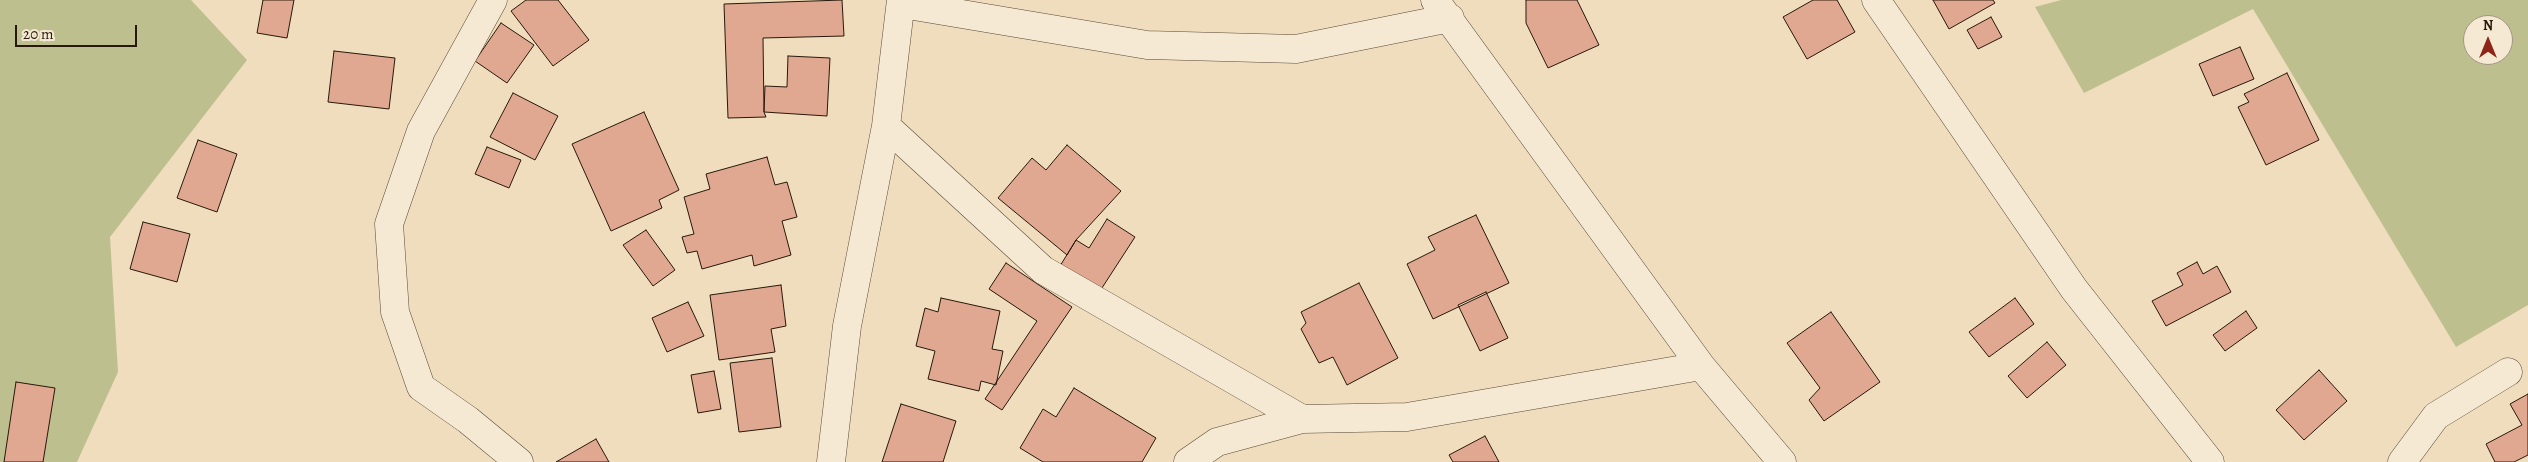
<!DOCTYPE html>
<style>
body{margin:0}
#map{position:relative;width:2528px;height:462px;overflow:hidden;background:#efddbd;font-family:Alegreya,serif}
canvas{display:block}
.north{position:absolute;left:2463px;top:15px;width:50px;height:50px;box-sizing:border-box;background:#f5e9d4;border:1px solid #a39583;border-radius:50%;rotate:0deg;font-size:14px;font-weight:700;line-height:20px;text-align:center;color:#28180a}
.north::after{content:'';display:block;margin:auto;width:18px;height:22px;background:#8f2418;clip-path:polygon(50% 0,100% 100%,50% 72%,0 100%)}
.scale{position:absolute;left:15px;top:25px;width:122px;height:22px;box-sizing:border-box;border:2px solid #28180a;border-top:0;padding-left:6px;font-size:15px;line-height:18px;white-space:nowrap;color:#28180a;-webkit-text-stroke:4px #f5e9d4;paint-order:stroke}
</style>
<div id="map">
<canvas width="2528" height="462"></canvas>
<div class="north">N</div>
<div class="scale">20 m</div>
</div>
<script>
const g = document.querySelector('canvas').getContext('2d');
g.lineJoin = 'round';
function fill(path, color) {
  g.fillStyle = color;
  g.fill(path, 'evenodd');
}
function shape(rows) {
  const path = new Path2D();
  for (const r of rows) {
    path.moveTo(r[0], r[1]);
    for (let i = 2; i < r.length; i += 2) path.lineTo(r[i], r[i + 1]);
  }
  return path;
}
function stroke(path, color, width, dash) {
  g.strokeStyle = color;
  g.lineWidth = width;
  g.lineCap = dash ? 'butt' : 'round';
  g.setLineDash(dash || []);
  g.stroke(path);
}
const green = shape([
 [0,0,191,0,247,60,110,237,118,372,77,462,0,462],
 [2061,0,2528,0,2528,305,2456,347,2253,9,2084,93,2035,7],
 [2473,25,2503,25,2503,55,2473,55]
]);
const building = shape([
 [263,0,294,0,287,38,257,33,263,0],
 [526,0,558,0,589,40,553,66,511,11,526,0],
 [842,0,844,36,763,38,764,112,766,117,728,118,724,4,842,0],
 [1526,0,1577,0,1599,45,1548,68,1526,23,1526,0],
 [1813,0,1837,0,1855,32,1807,59,1783,17,1813,0],
 [1933,0,1993,0,1995,3,1949,29,1933,0],
 [1991,17,2002,37,1978,49,1967,30,1991,17],
 [501,23,534,45,507,83,475,61,501,23],
 [2240,47,2254,79,2213,96,2199,64,2240,47],
 [334,51,395,58,389,109,328,102,334,51],
 [788,56,830,58,827,116,764,112,765,86,787,87,788,56],
 [2287,73,2319,140,2266,165,2238,107,2249,102,2244,94,2287,73],
 [513,93,558,116,535,160,490,137,513,93],
 [644,112,679,190,659,200,662,208,611,231,572,144,644,112],
 [198,140,237,154,217,212,177,198,198,140],
 [1067,145,1121,191,1076,240,1067,255,998,198,1032,158,1046,170,1067,145],
 [487,147,521,160,509,188,475,174,487,147],
 [767,157,775,185,787,182,797,217,782,221,791,255,754,266,752,255,702,269,697,251,687,253,682,237,694,234,684,197,710,189,706,174,767,157],
 [1476,215,1509,283,1433,319,1407,264,1435,250,1428,237,1476,215],
 [1107,219,1135,237,1100,291,1060,266,1076,240,1089,248,1107,219],
 [143,222,190,234,177,282,130,269,143,222],
 [646,230,675,270,653,286,623,245,646,230],
 [2197,262,2203,274,2217,266,2231,292,2166,326,2152,301,2183,285,2177,273,2197,262],
 [1006,263,1072,307,1002,410,985,399,1037,321,989,289,1006,263],
 [1359,283,1398,358,1347,385,1333,357,1319,363,1301,329,1306,323,1301,312,1359,283],
 [781,285,786,326,771,329,775,352,719,360,710,295,781,285],
 [1486,292,1508,338,1480,351,1458,305,1486,292],
 [941,298,1000,311,992,349,1003,351,996,385,981,381,979,391,928,379,935,351,916,346,925,308,938,312,941,298],
 [2015,298,2034,324,1989,357,1969,332,2015,298],
 [688,302,704,336,667,352,652,318,688,302],
 [2246,311,2257,328,2225,351,2213,335,2246,311],
 [1831,312,1880,382,1824,421,1809,400,1820,388,1787,343,1831,312],
 [2047,342,2066,365,2027,398,2008,376,2047,342],
 [772,358,781,427,739,432,730,363,772,358],
 [2319,370,2347,401,2304,440,2276,410,2319,370],
 [714,371,721,409,698,413,691,375,714,371],
 [16,382,55,388,43,462,4,462,16,382],
 [1074,388,1156,438,1142,462,1043,462,1020,448,1043,409,1056,417,1074,388],
 [2528,394,2528,455,2514,462,2495,462,2486,444,2522,425,2510,404,2528,394],
 [901,404,956,421,943,462,882,462,901,404],
 [1485,436,1499,462,1453,462,1449,455,1485,436],
 [596,439,609,462,556,462,596,439]
]);
const street = shape([
 [493,0,421,131,389,224,395,312,421,387,468,420,519,462],
 [1435,0,1701,366,1782,462],
 [1876,0,2074,289,2210,462],
 [902,4,1147,45,1296,49,1450,18],
 [886,126,1043,270,1302,419],
 [831,462,847,326,886,126,901,0],
 [1188,462,1217,442,1302,419,1407,417,1701,366],
 [2402,462,2436,416,2508,372]
]);
fill(green, '#bebf8e');
fill(building, '#e0a890');
stroke(building, '#28180a', 1);
stroke(street, '#5a4937', 29);
stroke(street, '#f5e9d4', 28);
</script>
